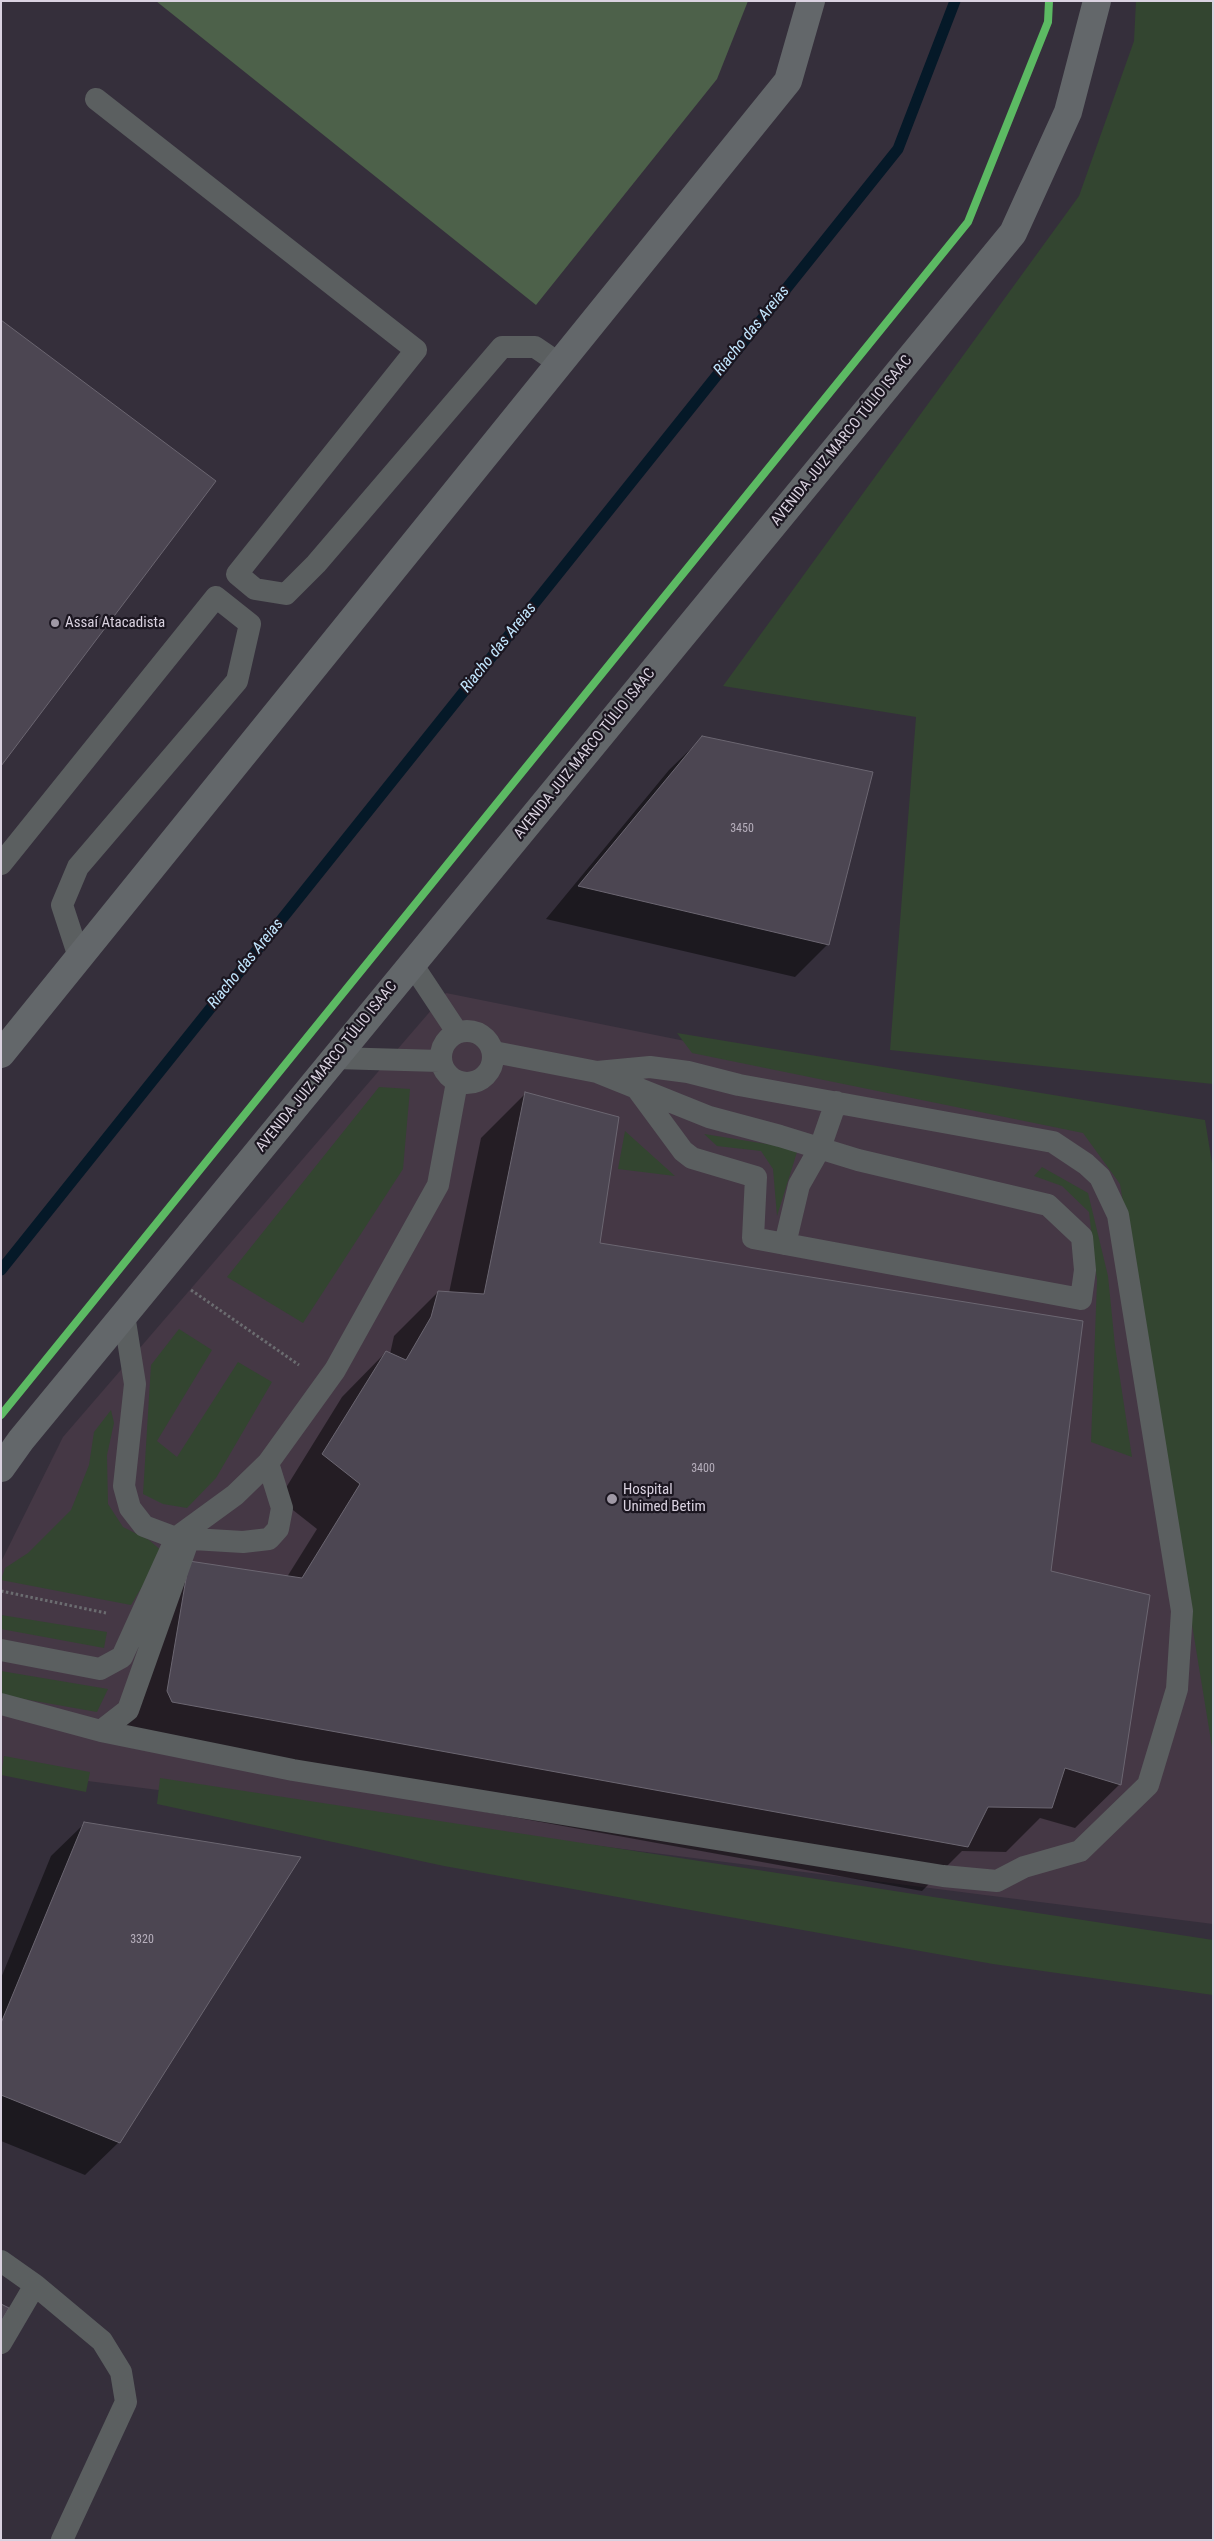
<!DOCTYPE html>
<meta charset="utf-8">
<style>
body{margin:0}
#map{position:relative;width:1214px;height:2541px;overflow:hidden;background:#352f3b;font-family:"Roboto Condensed",sans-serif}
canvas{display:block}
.frame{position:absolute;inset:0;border:2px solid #dad2e0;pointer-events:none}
</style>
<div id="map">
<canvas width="1214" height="2541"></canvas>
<div class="frame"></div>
</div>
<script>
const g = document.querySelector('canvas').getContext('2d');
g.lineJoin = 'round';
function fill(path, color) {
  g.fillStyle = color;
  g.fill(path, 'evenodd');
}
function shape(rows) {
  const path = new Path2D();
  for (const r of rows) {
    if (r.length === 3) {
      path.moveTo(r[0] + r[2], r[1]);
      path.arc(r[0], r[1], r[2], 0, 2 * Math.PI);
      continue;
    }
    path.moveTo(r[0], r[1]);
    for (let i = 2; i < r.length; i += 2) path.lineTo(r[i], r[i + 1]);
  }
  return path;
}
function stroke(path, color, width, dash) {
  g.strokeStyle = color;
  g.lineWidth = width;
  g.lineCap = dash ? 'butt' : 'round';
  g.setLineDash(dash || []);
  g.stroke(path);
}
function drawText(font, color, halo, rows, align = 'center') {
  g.font = font + ' "Roboto Condensed",sans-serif';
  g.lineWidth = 4.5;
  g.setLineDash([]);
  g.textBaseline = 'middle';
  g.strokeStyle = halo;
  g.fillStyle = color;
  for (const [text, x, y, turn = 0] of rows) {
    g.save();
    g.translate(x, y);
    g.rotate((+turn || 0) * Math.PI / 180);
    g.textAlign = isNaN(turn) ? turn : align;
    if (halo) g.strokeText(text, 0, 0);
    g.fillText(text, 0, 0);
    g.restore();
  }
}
const medical = shape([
 [446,993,1114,1127,1213,1600,1213,1924,1,1770,1,1562,63,1437]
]);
const green = shape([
 [1136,1,1213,1,1213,1084,890,1050,916,717,723,686,1079,196,1134,41],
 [677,1033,1205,1120,1213,1169,1213,1753,1120,1184,1083,1133,692,1053],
 [379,1087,410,1089,403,1169,303,1323,227,1277],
 [625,1131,675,1176,618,1169],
 [704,1134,798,1149,777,1216,773,1169,761,1151,717,1146],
 [1042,1167,1088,1193,1108,1276,1115,1346,1132,1457,1091,1442,1097,1281,1089,1212,1062,1186,1034,1176],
 [179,1329,212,1350,157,1441,177,1457,238,1362,272,1382,216,1478,187,1508,163,1504,143,1494,151,1365],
 [111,1410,114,1423,107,1455,108,1504,123,1527,149,1540,163,1552,131,1605,1,1580,5,1568,28,1553,71,1510,89,1465,94,1432],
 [1,1615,107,1632,104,1648,1,1629],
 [1,1671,108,1689,97,1712,1,1695],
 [4,1756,90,1772,86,1792,1,1775],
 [160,1778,1213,1940,1213,1995,993,1964,444,1866,157,1804]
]);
const forest = shape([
 [156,1,748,1,717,79,536,305]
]);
const shadow = shape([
 [703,737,828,944,795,977,546,919,669,770],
 [525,1094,599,1244,1120,1784,1075,1828,1040,1818,1006,1852,962,1851,922,1891,132,1748,123,1736,146,1606,190,1562,287,1577,317,1529,279,1499,342,1397,386,1352,390,1354,394,1336,438,1292,449,1293,481,1138],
 [85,1823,119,2142,85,2175,1,2141,1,1978,51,1856]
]);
const stream = shape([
 [1,1270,898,149,955,1]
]);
const building = shape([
 [1,320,216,481,1,766,1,320],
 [702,736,873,772,829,945,578,886,702,736],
 [525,1092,619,1117,600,1243,1083,1321,1051,1571,1150,1595,1121,1785,1065,1768,1052,1808,988,1807,968,1847,172,1702,167,1691,189,1561,302,1578,360,1484,322,1454,386,1351,406,1360,431,1317,438,1291,484,1294,525,1092],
 [84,1822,301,1857,120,2143,1,2095,1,2023,84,1822],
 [1,2304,9,2308,1,2322,1,2304]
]);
const path = shape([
 [191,1290,299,1365],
 [1,1591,106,1613]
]);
const lane = shape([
 [96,99,416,350,237,574,255,589,286,594,316,564,502,347,535,347,560,364],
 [1,864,216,597,250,624,237,681,78,867,62,905,79,957],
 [412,964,457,1032],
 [467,1057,26],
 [494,1052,597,1072,709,1117,780,1136,858,1160,1048,1205,1082,1237,1085,1270,1081,1299,753,1238,756,1177,692,1158,683,1151,638,1090],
 [335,1058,440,1061],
 [785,1244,799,1185,820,1148,836,1102],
 [124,1315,135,1384,124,1486,130,1508,144,1526,176,1538,243,1542,269,1539,278,1529,282,1508,268,1463],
 [1,1650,100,1669,122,1657,176,1538,235,1495,268,1463,335,1370,438,1185,457,1082],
 [1,1704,101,1731,128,1710,188,1541],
 [101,1731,293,1770,943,1876,997,1881,1024,1867,1080,1851,1148,1785,1177,1689,1182,1611,1118,1215,1100,1177,1086,1164,1053,1142,739,1085,688,1072,650,1067,597,1072],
 [1,2261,35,2285,1,2343],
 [35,2285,102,2341,121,2372,126,2402,62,2540]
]);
const primary = shape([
 [1,1054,788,81,811,1],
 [1,1468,21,1440,124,1315,1013,233,1068,112,1097,1]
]);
const cycleway = shape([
 [1,1415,968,222,1048,22,1049,1]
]);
const markers = [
 [55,623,5,"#a099a6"],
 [612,1499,6,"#a099a6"]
];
const numberNames = [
 ["3450",742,829],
 ["3400",703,1469],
 ["3320",142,1940]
];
const streetNames = [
 ["AVENIDA JUIZ MARCO TÚLIO ISAAC",842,441,-51],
 ["AVENIDA JUIZ MARCO TÚLIO ISAAC",585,754,-51],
 ["AVENIDA JUIZ MARCO TÚLIO ISAAC",327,1067,-51]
];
const poiNames = [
 ["Assaí Atacadista",65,623],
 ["Hospital",623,1490],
 ["Unimed Betim",623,1507]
];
const waterNames = [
 ["Riacho das Areias",752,331,-51],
 ["Riacho das Areias",499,648,-51],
 ["Riacho das Areias",246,964,-51]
];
fill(medical, '#453845');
fill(green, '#334530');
fill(forest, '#4d614a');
fill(shadow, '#0007');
stroke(stream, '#051928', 11);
fill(building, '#4c4652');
stroke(building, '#6b6671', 1);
stroke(path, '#6b6c70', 3, [2.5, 2.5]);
stroke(lane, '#5b5f60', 22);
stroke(primary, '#63676a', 28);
stroke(cycleway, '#5cba63', 8);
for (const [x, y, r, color] of markers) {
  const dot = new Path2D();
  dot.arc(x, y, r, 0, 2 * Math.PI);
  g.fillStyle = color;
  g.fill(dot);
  stroke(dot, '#1b1620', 2);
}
drawText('12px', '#b6afbc', null, numberNames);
drawText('15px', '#dad2e0', '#1b1620', streetNames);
drawText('15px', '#dad2e0', '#1b1620', poiNames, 'left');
drawText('italic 16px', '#c2e6fe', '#1b1620', waterNames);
</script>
